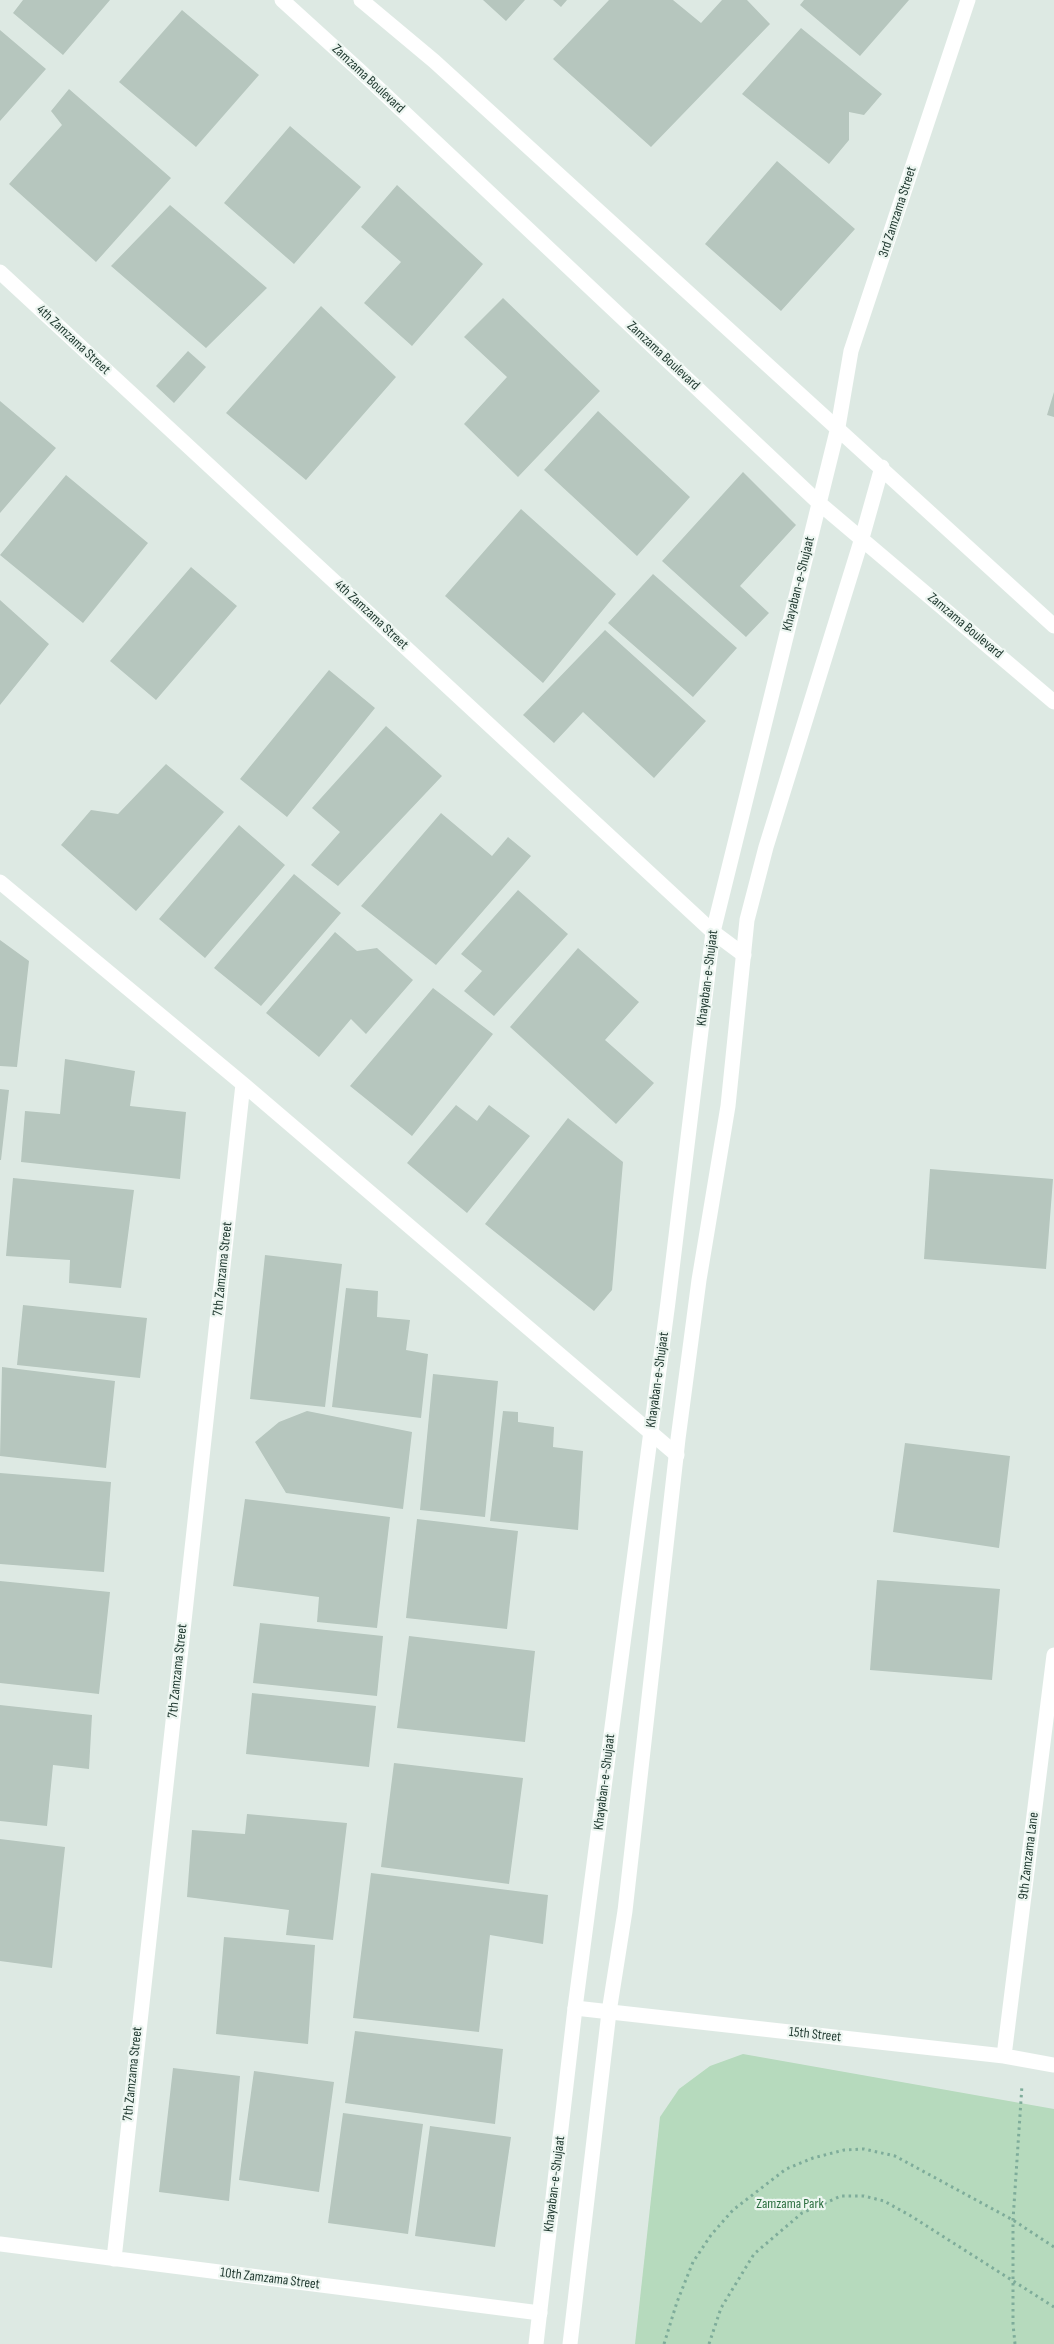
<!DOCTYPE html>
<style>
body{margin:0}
canvas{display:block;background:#dde9e3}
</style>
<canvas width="1054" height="2344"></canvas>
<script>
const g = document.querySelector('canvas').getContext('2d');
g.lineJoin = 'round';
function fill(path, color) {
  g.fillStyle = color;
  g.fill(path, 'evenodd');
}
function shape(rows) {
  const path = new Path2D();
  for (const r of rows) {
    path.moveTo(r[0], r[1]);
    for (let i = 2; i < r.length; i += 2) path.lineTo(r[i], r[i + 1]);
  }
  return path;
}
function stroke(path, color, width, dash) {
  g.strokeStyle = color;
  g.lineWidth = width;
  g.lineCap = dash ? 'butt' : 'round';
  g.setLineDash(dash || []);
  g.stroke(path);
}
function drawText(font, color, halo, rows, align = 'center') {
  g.font = font + ' "Sofia Sans Condensed",sans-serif';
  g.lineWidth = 4.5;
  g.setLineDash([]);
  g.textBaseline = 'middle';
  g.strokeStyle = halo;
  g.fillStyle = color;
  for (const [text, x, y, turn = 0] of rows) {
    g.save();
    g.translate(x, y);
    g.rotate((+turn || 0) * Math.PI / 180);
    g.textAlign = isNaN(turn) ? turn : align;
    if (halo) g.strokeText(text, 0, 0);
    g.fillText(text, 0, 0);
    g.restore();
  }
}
const green = shape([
 [743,2054,1054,2109,1054,2344,635,2344,660,2117,679,2089,710,2066]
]);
const building = shape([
 [23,0,110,0,63,55,13,13],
 [483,0,525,0,506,21],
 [553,0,567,0,561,7],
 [609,0,673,0,701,23,722,0,747,0,770,24,651,147,553,59],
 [804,0,909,0,860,56,800,5],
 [182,10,259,75,196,147,119,82],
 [801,28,882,94,864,115,849,112,849,140,829,164,742,94],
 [0,30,46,69,0,121],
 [69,89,171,178,96,262,9,184,62,125,51,111],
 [290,126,361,187,294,264,224,203],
 [777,161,855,229,781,311,705,244],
 [397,185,483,264,412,346,364,303,401,262,361,227],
 [170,205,267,288,206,348,111,266],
 [503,298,600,391,518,477,464,424,507,377,464,337],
 [321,306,396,377,306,480,226,413],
 [188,351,206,367,174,403,156,386],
 [1054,392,1054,417,1047,415],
 [0,401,56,448,0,513],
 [598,411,690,497,637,556,544,470],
 [743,472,796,525,740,586,769,613,746,637,662,561],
 [66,475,148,543,83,623,0,555],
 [521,509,616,594,543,683,445,596],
 [191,567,237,606,156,700,110,661],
 [653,574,737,648,693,697,608,623],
 [0,600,49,644,0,705],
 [605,630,706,721,654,778,583,712,554,743,523,715],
 [329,670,375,708,287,817,240,779],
 [386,726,442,776,338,886,311,865,340,832,312,808],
 [166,764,224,812,136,911,61,845,91,810,118,814],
 [441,813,492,856,508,837,531,856,436,965,361,906],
 [239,825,285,865,205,958,159,919],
 [294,874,341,913,261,1006,214,968],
 [518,890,568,934,494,1016,464,991,482,971,461,954],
 [335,932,357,951,377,948,413,980,366,1034,351,1019,319,1057,266,1013],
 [0,940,29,961,17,1067,0,1066],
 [578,948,639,1002,605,1040,654,1083,616,1124,510,1027],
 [433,988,493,1034,412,1136,350,1086],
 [65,1059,135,1071,130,1106,186,1112,180,1179,21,1162,25,1111,60,1114],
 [0,1089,9,1090,1,1160,0,1160],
 [456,1105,477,1121,489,1105,530,1136,467,1213,407,1163],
 [568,1118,623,1162,612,1290,594,1311,485,1224],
 [930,1169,1053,1179,1046,1269,924,1259],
 [13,1178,134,1190,121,1288,69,1283,70,1260,6,1256],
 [265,1255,342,1264,325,1407,250,1399],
 [346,1288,378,1291,377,1317,410,1320,406,1350,428,1354,421,1418,332,1407],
 [23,1305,147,1318,140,1378,17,1365],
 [2,1367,115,1381,106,1468,0,1456],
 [433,1374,498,1381,485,1517,420,1510],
 [307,1411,412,1432,403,1509,286,1493,255,1442,279,1422],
 [503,1411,518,1412,518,1422,554,1427,553,1447,583,1451,578,1530,490,1521],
 [905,1443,1010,1456,999,1548,893,1532],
 [0,1473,111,1482,104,1572,0,1564],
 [245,1499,390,1517,377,1628,317,1622,319,1597,233,1586],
 [417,1519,518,1531,507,1629,406,1618],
 [877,1580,1000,1589,992,1680,870,1670],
 [0,1581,110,1592,99,1694,0,1683],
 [260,1623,383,1636,377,1696,253,1683],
 [409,1636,535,1651,525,1742,397,1728],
 [252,1693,376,1706,369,1767,246,1754],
 [0,1705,92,1715,89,1769,53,1765,47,1826,0,1821],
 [394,1763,523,1778,509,1884,381,1867],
 [247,1814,347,1823,333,1940,286,1935,289,1910,187,1897,192,1830,245,1834],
 [0,1839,65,1847,52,1968,0,1961],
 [371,1873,548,1895,543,1944,490,1935,479,2032,353,2018],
 [224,1937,315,1945,308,2044,216,2034],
 [355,2031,503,2049,495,2124,345,2103],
 [173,2068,240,2076,229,2201,159,2192],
 [254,2071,334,2082,319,2192,239,2180],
 [343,2113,423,2124,408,2234,328,2223],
 [430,2126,511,2137,495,2247,415,2236]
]);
const path = shape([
 [664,2344,677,2302,693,2262,711,2235,733,2210,786,2169,813,2158,844,2150,864,2149,895,2156,1013,2220,1054,2247],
 [709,2344,721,2308,754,2254,802,2213,841,2196,864,2196,884,2201,911,2216,1054,2307],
 [1015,2344,1013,2324,1013,2220,1022,2085]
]);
const street = shape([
 [0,272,713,932,744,955],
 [838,427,851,351,968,0],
 [0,882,243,1084,677,1455],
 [575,2008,1004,2056,1054,2065],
 [1004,2056,1054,1655],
 [0,2244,540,2313],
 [114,2259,243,1084]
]);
const secondary = shape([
 [282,0,358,69,819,503,1054,702],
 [361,0,434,61,1054,626],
 [536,2344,575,2008,668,1302,713,932,838,427],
 [570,2344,609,2012,625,1911,678,1439,699,1280,728,1106,747,920,766,847,862,538,882,467]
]);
const streetNames = [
 ["Zamzama Boulevard",368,79,43],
 ["3rd Zamzama Street",898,212,-72],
 ["4th Zamzama Street",73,340,43],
 ["Zamzama Boulevard",663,356,43],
 ["Khayaban-e-Shujaat",799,584,-76],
 ["4th Zamzama Street",371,615,43],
 ["Zamzama Boulevard",965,626,40],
 ["Khayaban-e-Shujaat",708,978,-83],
 ["7th Zamzama Street",223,1269,-84],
 ["Khayaban-e-Shujaat",658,1380,-82],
 ["7th Zamzama Street",178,1671,-84],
 ["Khayaban-e-Shujaat",605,1782,-83],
 ["9th Zamzama Lane",1029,1856,-83],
 ["15th Street",815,2035,6],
 ["7th Zamzama Street",133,2074,-84],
 ["Khayaban-e-Shujaat",555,2184,-83],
 ["10th Zamzama Street",270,2279,7]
];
const parkNames = [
 ["Zamzama Park",790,2204]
];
fill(green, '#b6dabd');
fill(building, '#b6c6be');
stroke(path, '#7eac9a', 3, [2.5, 4]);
stroke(street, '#fff', 15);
stroke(secondary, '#fff', 15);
drawText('14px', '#1f382f', '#edf6f1', streetNames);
drawText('14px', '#2b6e3f', '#edf6f1', parkNames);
</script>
